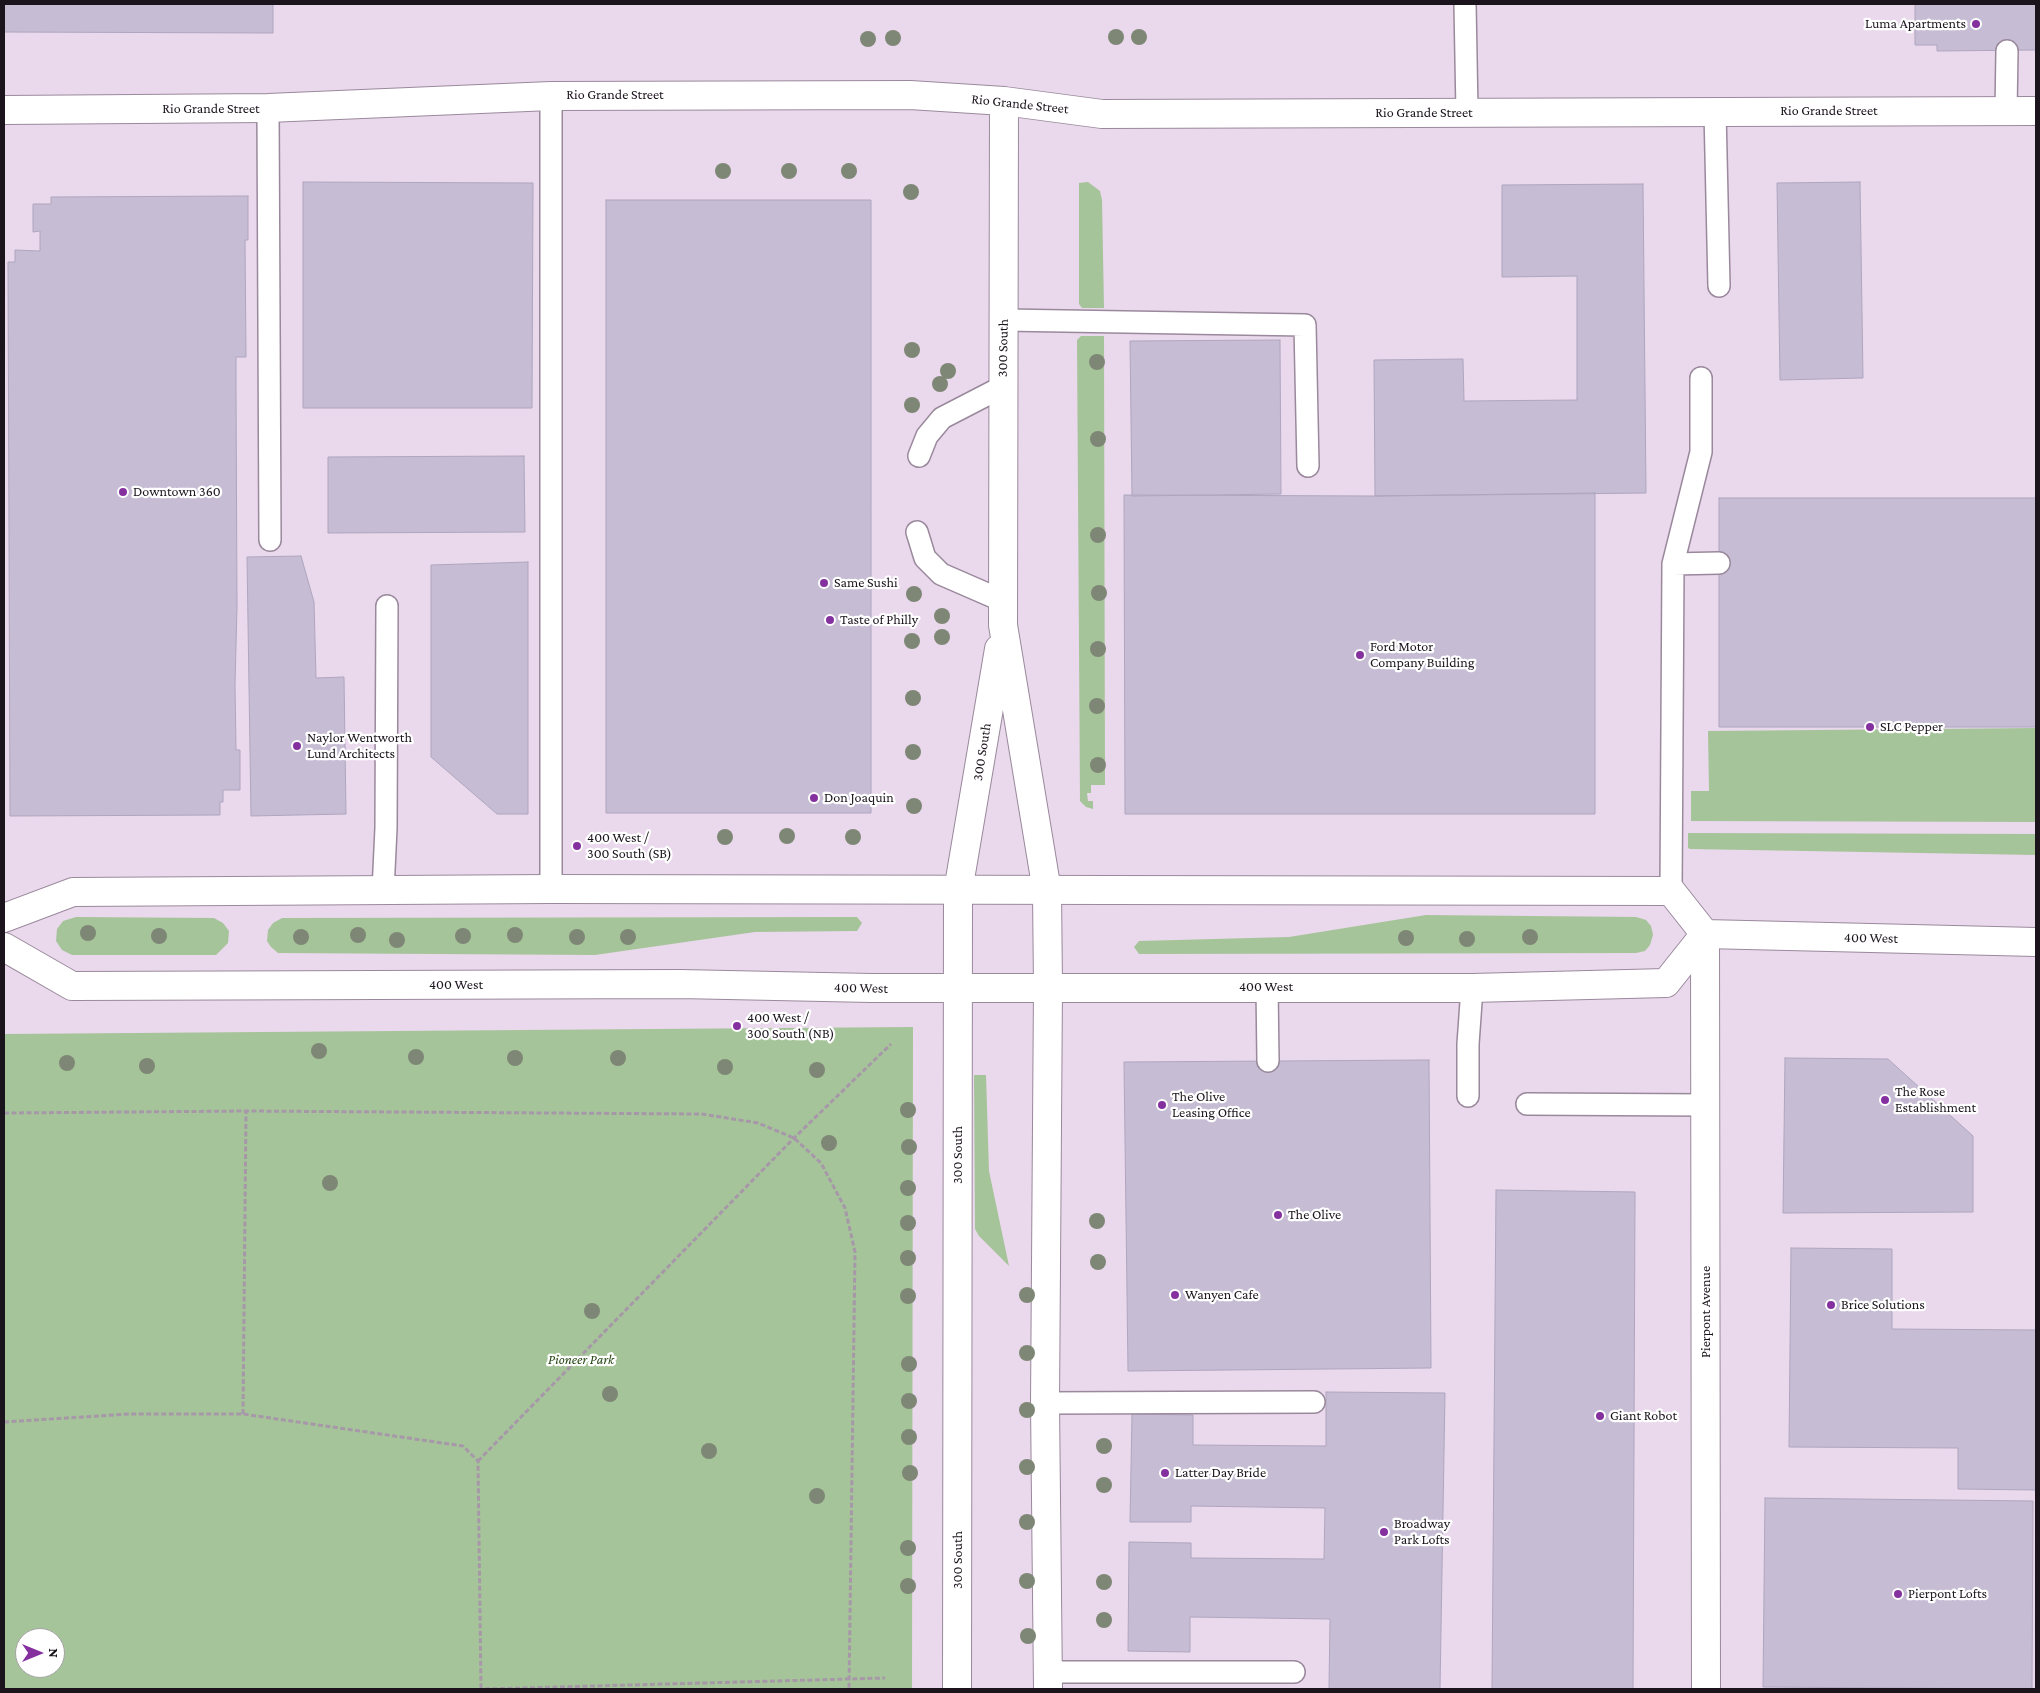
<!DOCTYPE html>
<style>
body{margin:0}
#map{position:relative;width:2040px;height:1693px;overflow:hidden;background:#ead8ec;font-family:"Crimson Pro",serif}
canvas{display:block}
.frame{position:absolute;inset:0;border:5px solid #1b141c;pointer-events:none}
.north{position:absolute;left:15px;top:1628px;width:50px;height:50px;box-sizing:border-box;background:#fff;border:1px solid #a4a1a4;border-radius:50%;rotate:90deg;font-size:14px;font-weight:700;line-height:20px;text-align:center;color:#1b141c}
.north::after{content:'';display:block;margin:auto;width:18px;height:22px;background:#85309f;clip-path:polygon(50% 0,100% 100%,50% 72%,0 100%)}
</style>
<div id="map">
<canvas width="2040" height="1693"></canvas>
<div class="frame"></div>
<div class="north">N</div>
</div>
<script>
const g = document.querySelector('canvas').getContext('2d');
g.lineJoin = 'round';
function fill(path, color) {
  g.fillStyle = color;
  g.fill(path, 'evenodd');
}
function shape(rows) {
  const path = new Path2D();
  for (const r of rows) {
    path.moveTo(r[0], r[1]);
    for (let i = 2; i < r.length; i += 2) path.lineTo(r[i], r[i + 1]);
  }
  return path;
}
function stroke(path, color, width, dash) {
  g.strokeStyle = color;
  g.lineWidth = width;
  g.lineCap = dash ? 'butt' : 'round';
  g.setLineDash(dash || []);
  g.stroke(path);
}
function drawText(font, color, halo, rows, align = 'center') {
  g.font = font + ' "Crimson Pro",serif';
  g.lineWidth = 4.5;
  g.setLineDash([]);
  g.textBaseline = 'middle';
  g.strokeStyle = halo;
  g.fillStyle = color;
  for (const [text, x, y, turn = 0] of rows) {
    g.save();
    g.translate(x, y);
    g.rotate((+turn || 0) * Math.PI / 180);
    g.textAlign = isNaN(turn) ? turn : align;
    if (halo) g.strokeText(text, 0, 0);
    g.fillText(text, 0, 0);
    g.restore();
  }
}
const green = shape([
 [1088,182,1100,191,1102,200,1104,308,1082,308,1079,304,1079,183],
 [1081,336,1104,336,1105,785,1091,785,1091,793,1087,793,1088,801,1093,801,1093,809,1086,807,1080,801,1077,340],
 [2036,728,2036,822,1691,821,1691,791,1709,791,1708,731],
 [1688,833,2036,834,2036,855,1690,849,1688,848],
 [1426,915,1636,917,1646,920,1651,926,1653,935,1650,945,1645,951,1636,953,1139,954,1134,947,1139,941,1289,937],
 [76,917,214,918,223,923,229,931,228,943,216,955,72,955,62,950,56,941,57,929,63,921],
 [857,917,862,923,857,931,755,932,595,955,278,953,271,947,267,941,268,930,273,923,282,918],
 [913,1027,912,1689,4,1689,4,1034],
 [25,1638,55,1638,55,1668,25,1668],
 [974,1075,986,1075,989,1171,1009,1266,979,1236,975,1229]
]);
const building = shape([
 [4,4,273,4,273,33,4,32,4,4],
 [1915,4,2036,4,2036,50,1937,51,1937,45,1915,45,1915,4],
 [303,182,533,183,532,408,303,408,303,182],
 [1860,182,1863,378,1780,380,1777,183,1860,182],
 [1643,184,1646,493,1375,496,1374,360,1463,359,1464,401,1577,400,1577,276,1502,277,1502,185,1643,184],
 [248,196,248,240,245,240,246,357,236,357,236,387,237,607,235,685,236,750,240,750,240,790,223,790,223,802,220,802,220,815,10,816,8,262,15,262,15,250,40,251,40,231,33,232,33,204,51,204,51,197,248,196],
 [606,200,871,200,871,813,606,813,606,200],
 [1280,340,1281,494,1132,496,1130,341,1280,340],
 [524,456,525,532,328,533,328,457,524,456],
 [1595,493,1595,814,1125,814,1124,495,1375,496,1595,493],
 [1719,498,2036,498,2036,727,1719,727,1719,498],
 [301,556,314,602,316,678,344,677,346,814,251,816,247,557,301,556],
 [528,562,528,814,497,814,431,757,431,565,528,562],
 [1785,1058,1888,1059,1973,1136,1973,1212,1783,1213,1785,1058],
 [1429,1060,1431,1368,1128,1371,1124,1062,1429,1060],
 [1496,1190,1635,1192,1633,1689,1492,1689,1496,1190],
 [1791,1248,1892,1249,1892,1329,2036,1330,2036,1490,1958,1489,1958,1448,1789,1447,1791,1248],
 [1326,1392,1445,1393,1440,1689,1329,1689,1330,1619,1190,1617,1190,1652,1128,1651,1129,1542,1191,1543,1191,1558,1324,1559,1325,1508,1191,1506,1191,1522,1130,1522,1132,1414,1193,1415,1193,1445,1326,1446,1326,1392],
 [1765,1498,2033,1501,2032,1689,1763,1687,1765,1498]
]);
const path = shape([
 [4,1113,246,1111,702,1114,758,1123,794,1138,821,1163,845,1208,855,1252,849,1689],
 [243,1414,246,1111],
 [4,1422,129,1414,243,1414,463,1446,478,1461,481,1689],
 [478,1461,794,1138,891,1044],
 [485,1689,885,1678]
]);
const lane = shape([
 [1465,4,1467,112],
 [551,96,551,889],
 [268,108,270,540],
 [1715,111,1719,286],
 [2006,111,2007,51],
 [1004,320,1305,325,1308,466],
 [919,456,927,436,942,418,1002,387],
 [917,532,925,558,941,574,1003,601],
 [1673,564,1719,563],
 [383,891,386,828,387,606],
 [1671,891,1673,564,1701,452,1701,378],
 [1267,987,1268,1061],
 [1468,1096,1468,1044,1472,988],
 [1527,1104,1705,1105],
 [1045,1403,1314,1402],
 [1048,1672,1294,1672]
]);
const street = shape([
 [1004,101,1003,625,1047,891,1048,987,1045,1403,1048,1689],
 [4,110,268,108,551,96,910,95,1004,101,1102,114,2036,111],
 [1705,934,1706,1689],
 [957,1689,958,891,999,649]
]);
const secondary = shape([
 [4,918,73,892,551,889,1671,891,1705,934,2036,942],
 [4,947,72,986,680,984,871,988,1472,988,1666,983,1705,934]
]);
const trees = [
 [1116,37],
 [1139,37],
 [893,38],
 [868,39],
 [723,171],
 [789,171],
 [849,171],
 [911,192],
 [912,350],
 [1097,362],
 [948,371],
 [940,384],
 [912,405],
 [1098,439],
 [1098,535],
 [1099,593],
 [914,594],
 [942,616],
 [942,637],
 [912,641],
 [1098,649],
 [913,698],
 [1097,706],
 [913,752],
 [1098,765],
 [914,806],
 [787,836],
 [725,837],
 [853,837],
 [88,933],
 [358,935],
 [515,935],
 [159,936],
 [463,936],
 [301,937],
 [577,937],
 [628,937],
 [1530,937],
 [1406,938],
 [1467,939],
 [397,940],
 [319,1051],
 [416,1057],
 [515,1058],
 [618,1058],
 [67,1063],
 [147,1066],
 [725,1067],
 [817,1070],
 [908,1110],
 [829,1143],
 [909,1147],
 [330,1183],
 [908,1188],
 [1097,1221],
 [908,1223],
 [908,1258],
 [1098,1262],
 [1027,1295],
 [908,1296],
 [592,1311],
 [1027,1353],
 [909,1364],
 [610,1394],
 [909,1401],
 [1027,1410],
 [909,1437],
 [1104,1446],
 [709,1451],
 [1027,1467],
 [910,1473],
 [1104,1485],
 [817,1496],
 [1027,1522],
 [908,1548],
 [1027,1581],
 [1104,1582],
 [908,1586],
 [1104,1620],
 [1028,1636]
];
const markers = [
 [1976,24,5,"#85309f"],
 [123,492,5,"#85309f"],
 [824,583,5,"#85309f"],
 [830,620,5,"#85309f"],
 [1360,655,5,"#85309f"],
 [1870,727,5,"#85309f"],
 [297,746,5,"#85309f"],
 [814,798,5,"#85309f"],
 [577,846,5,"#85309f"],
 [737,1026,5,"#85309f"],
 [1885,1100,5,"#85309f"],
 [1162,1105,5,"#85309f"],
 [1278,1215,5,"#85309f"],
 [1175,1295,5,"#85309f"],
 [1831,1305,5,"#85309f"],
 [1600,1416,5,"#85309f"],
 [1165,1473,5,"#85309f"],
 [1384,1532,5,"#85309f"],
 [1898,1594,5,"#85309f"]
];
const poiNames = [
 ["Luma Apartments",1966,24,"right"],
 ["Downtown 360",133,492],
 ["Same Sushi",834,583],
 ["Taste of Philly",840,620],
 ["Ford Motor",1370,647],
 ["Company Building",1370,663],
 ["SLC Pepper",1880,727],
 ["Naylor Wentworth",307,738],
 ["Lund Architects",307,754],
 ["Don Joaquin",824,798],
 ["400 West /",587,838],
 ["300 South (SB)",587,854],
 ["400 West /",747,1018],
 ["300 South (NB)",747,1034],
 ["The Rose",1895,1092],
 ["Establishment",1895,1108],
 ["The Olive",1172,1097],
 ["Leasing Office",1172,1113],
 ["The Olive",1288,1215],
 ["Wanyen Cafe",1185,1295],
 ["Brice Solutions",1841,1305],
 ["Giant Robot",1610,1416],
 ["Latter Day Bride",1175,1473],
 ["Broadway",1394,1524],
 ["Park Lofts",1394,1540],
 ["Pierpont Lofts",1908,1594]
];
const streetNames = [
 ["Rio Grande Street",615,95],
 ["Rio Grande Street",1020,104,6],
 ["Rio Grande Street",211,109],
 ["Rio Grande Street",1829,111],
 ["Rio Grande Street",1424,113],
 ["300 South",1003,348,-89],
 ["300 South",982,752,-81],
 ["400 West",1871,938,1],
 ["400 West",456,985],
 ["400 West",1266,987],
 ["400 West",861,988,1],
 ["300 South",958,1155,-90],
 ["Pierpont Avenue",1706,1312,-90],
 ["300 South",958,1560,-90]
];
const parkNames = [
 ["Pioneer Park",581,1360]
];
fill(green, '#a6c499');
fill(building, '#c6bdd5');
stroke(building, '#aea6be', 1);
stroke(lane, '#9a899c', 24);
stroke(street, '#9a899c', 30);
stroke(secondary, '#9a899c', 30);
stroke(path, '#a698a8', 3, [5, 2.5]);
stroke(lane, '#fff', 21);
stroke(street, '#fff', 28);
stroke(secondary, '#fff', 28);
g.fillStyle = '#7e8775';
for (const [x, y] of trees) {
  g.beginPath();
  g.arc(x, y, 8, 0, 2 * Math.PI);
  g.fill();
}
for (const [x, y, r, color] of markers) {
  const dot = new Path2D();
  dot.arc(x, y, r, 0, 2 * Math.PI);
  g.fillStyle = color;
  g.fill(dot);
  stroke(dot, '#fff', 2);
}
drawText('14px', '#1b141c', '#fff', poiNames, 'left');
drawText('14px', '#1b141c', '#fff', streetNames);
drawText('italic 14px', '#254513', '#fff', parkNames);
</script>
